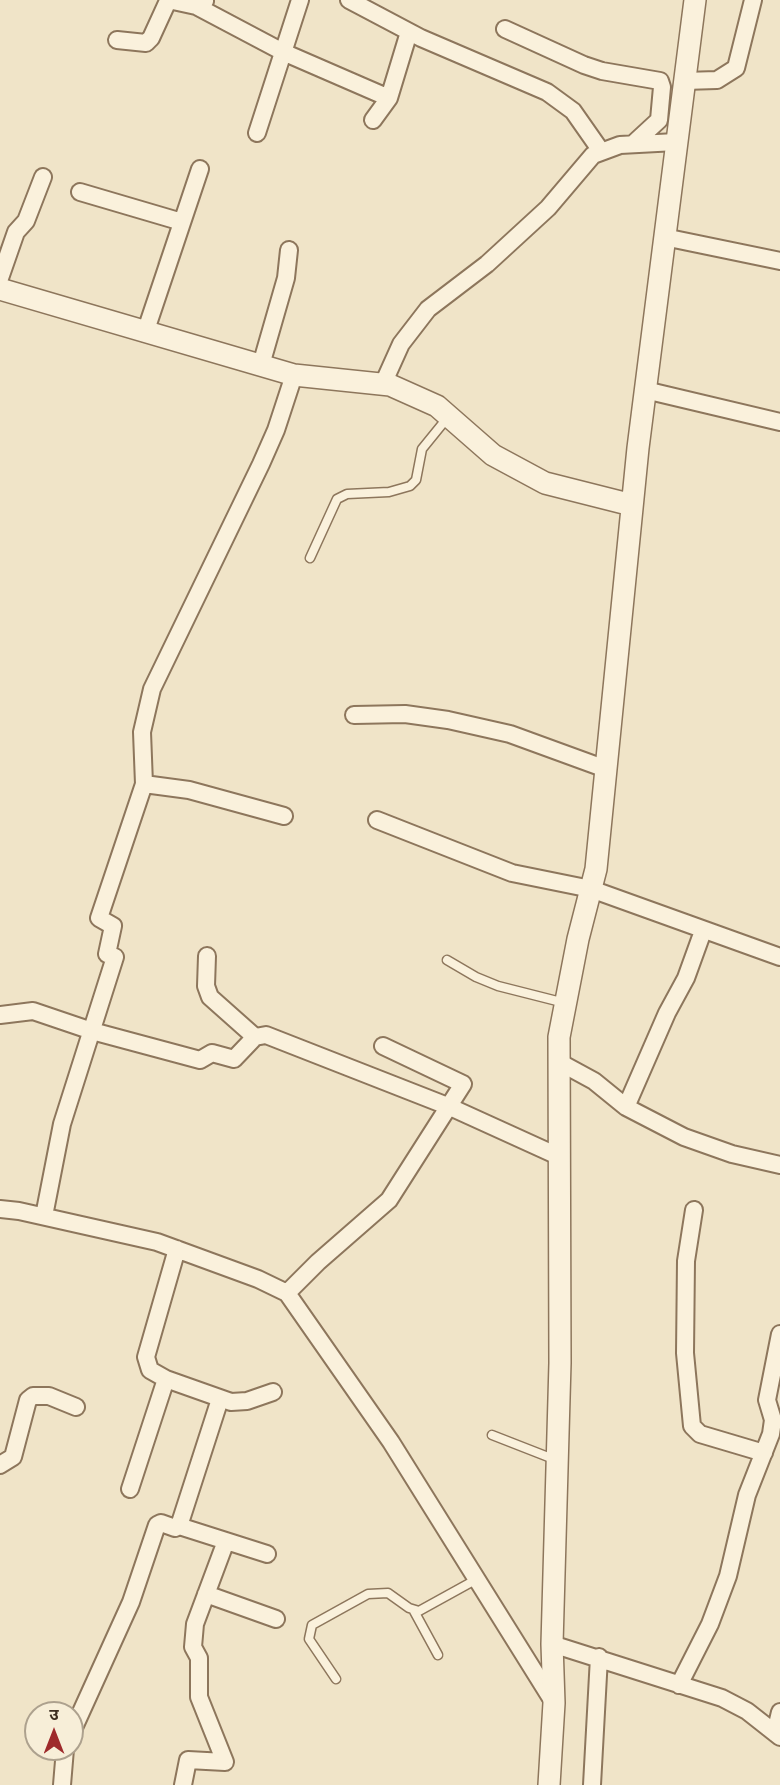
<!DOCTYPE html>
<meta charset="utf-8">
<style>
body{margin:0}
#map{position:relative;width:780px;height:1785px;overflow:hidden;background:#f0e4c8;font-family:"Roboto Serif","Noto Sans Devanagari",serif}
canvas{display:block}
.north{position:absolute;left:24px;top:1701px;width:60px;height:60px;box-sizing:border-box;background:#f7eed8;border:2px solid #ada18e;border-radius:50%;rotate:0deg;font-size:16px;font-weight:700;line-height:24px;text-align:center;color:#3d2e20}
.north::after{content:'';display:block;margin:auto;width:21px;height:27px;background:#9e2a2b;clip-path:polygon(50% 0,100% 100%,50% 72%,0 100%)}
</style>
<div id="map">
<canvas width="780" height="1785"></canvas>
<div class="north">उ</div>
</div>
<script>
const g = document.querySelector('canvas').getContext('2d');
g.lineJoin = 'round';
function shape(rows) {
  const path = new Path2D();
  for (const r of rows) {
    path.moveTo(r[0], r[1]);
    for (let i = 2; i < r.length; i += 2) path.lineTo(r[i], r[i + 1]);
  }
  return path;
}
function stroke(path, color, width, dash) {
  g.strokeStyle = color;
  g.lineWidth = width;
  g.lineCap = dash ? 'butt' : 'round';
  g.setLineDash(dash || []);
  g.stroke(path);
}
const service = shape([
 [310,558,337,499,347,494,389,492,410,486,416,480,422,449,448,417],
 [447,960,476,977,498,986,565,1003],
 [492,1435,556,1460],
 [414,1611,438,1655],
 [336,1679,309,1639,312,1625,368,1594,388,1593,409,1608,419,1611,477,1579]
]);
const minor = shape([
 [349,0,421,38,547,92,573,111,601,151],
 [196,6,283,52,389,98],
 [505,29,584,65,602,71,660,81,662,87,659,120,633,144],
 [117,40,146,43,151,38,167,3,173,1,196,6,205,1],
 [684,81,717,80,736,68,753,0],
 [373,120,389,98,409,32],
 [257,133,300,0],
 [80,192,182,222],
 [664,237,780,261],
 [0,278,16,232,26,221,43,177],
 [145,333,200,169],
 [261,365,286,278,289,250],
 [383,384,401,344,428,309,487,264,548,208,593,155,620,145,676,142],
 [645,390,780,422],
 [354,715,405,714,448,720,510,734,606,769],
 [144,784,189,790,284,816],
 [377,820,512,873,591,889,780,957],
 [207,956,206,986,210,997,255,1037],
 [0,1015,33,1011,92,1031,200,1060,212,1053,234,1059,255,1037,266,1035,450,1107,560,1157],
 [559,1062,594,1081,626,1107,684,1137,732,1154,780,1165],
 [626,1107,667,1013,686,978,703,931],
 [0,1209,19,1211,157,1242,258,1279,287,1293,391,1442,554,1703],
 [694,1210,686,1261,685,1353,692,1426,700,1434,764,1453],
 [44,1216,62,1124,115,957,107,954,113,926,99,918,144,784,142,732,152,689,261,464,276,430,294,375],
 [177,1249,146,1357,150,1370,166,1379,231,1402,247,1401,273,1392],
 [287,1293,318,1262,389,1200,463,1084,383,1046],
 [0,1465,13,1457,28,1400,33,1396,49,1396,76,1407],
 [130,1489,166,1379],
 [179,1526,267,1554],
 [206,1594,276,1619],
 [552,1644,722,1698,747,1711,780,1737],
 [679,1685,710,1624,728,1576,747,1495,771,1434,773,1420,767,1400,780,1334],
 [72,1732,131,1602,157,1525,161,1523,175,1528,179,1526,220,1399],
 [775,1733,780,1712],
 [62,1785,65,1749],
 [183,1785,188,1760,225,1762,199,1697,199,1658,193,1647,195,1624,226,1541],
 [592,1785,599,1657]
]);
const tertiary = shape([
 [0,289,294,375,390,385,437,406,493,455,545,483,632,505],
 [549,1785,554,1703,552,1644,560,1363,559,1037,578,939,596,869,638,448,695,0]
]);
stroke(service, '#8d765c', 11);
stroke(minor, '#8d765c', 20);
stroke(tertiary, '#8d765c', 24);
stroke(service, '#faf1dc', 8);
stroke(minor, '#faf1dc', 16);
stroke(tertiary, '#faf1dc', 21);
</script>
